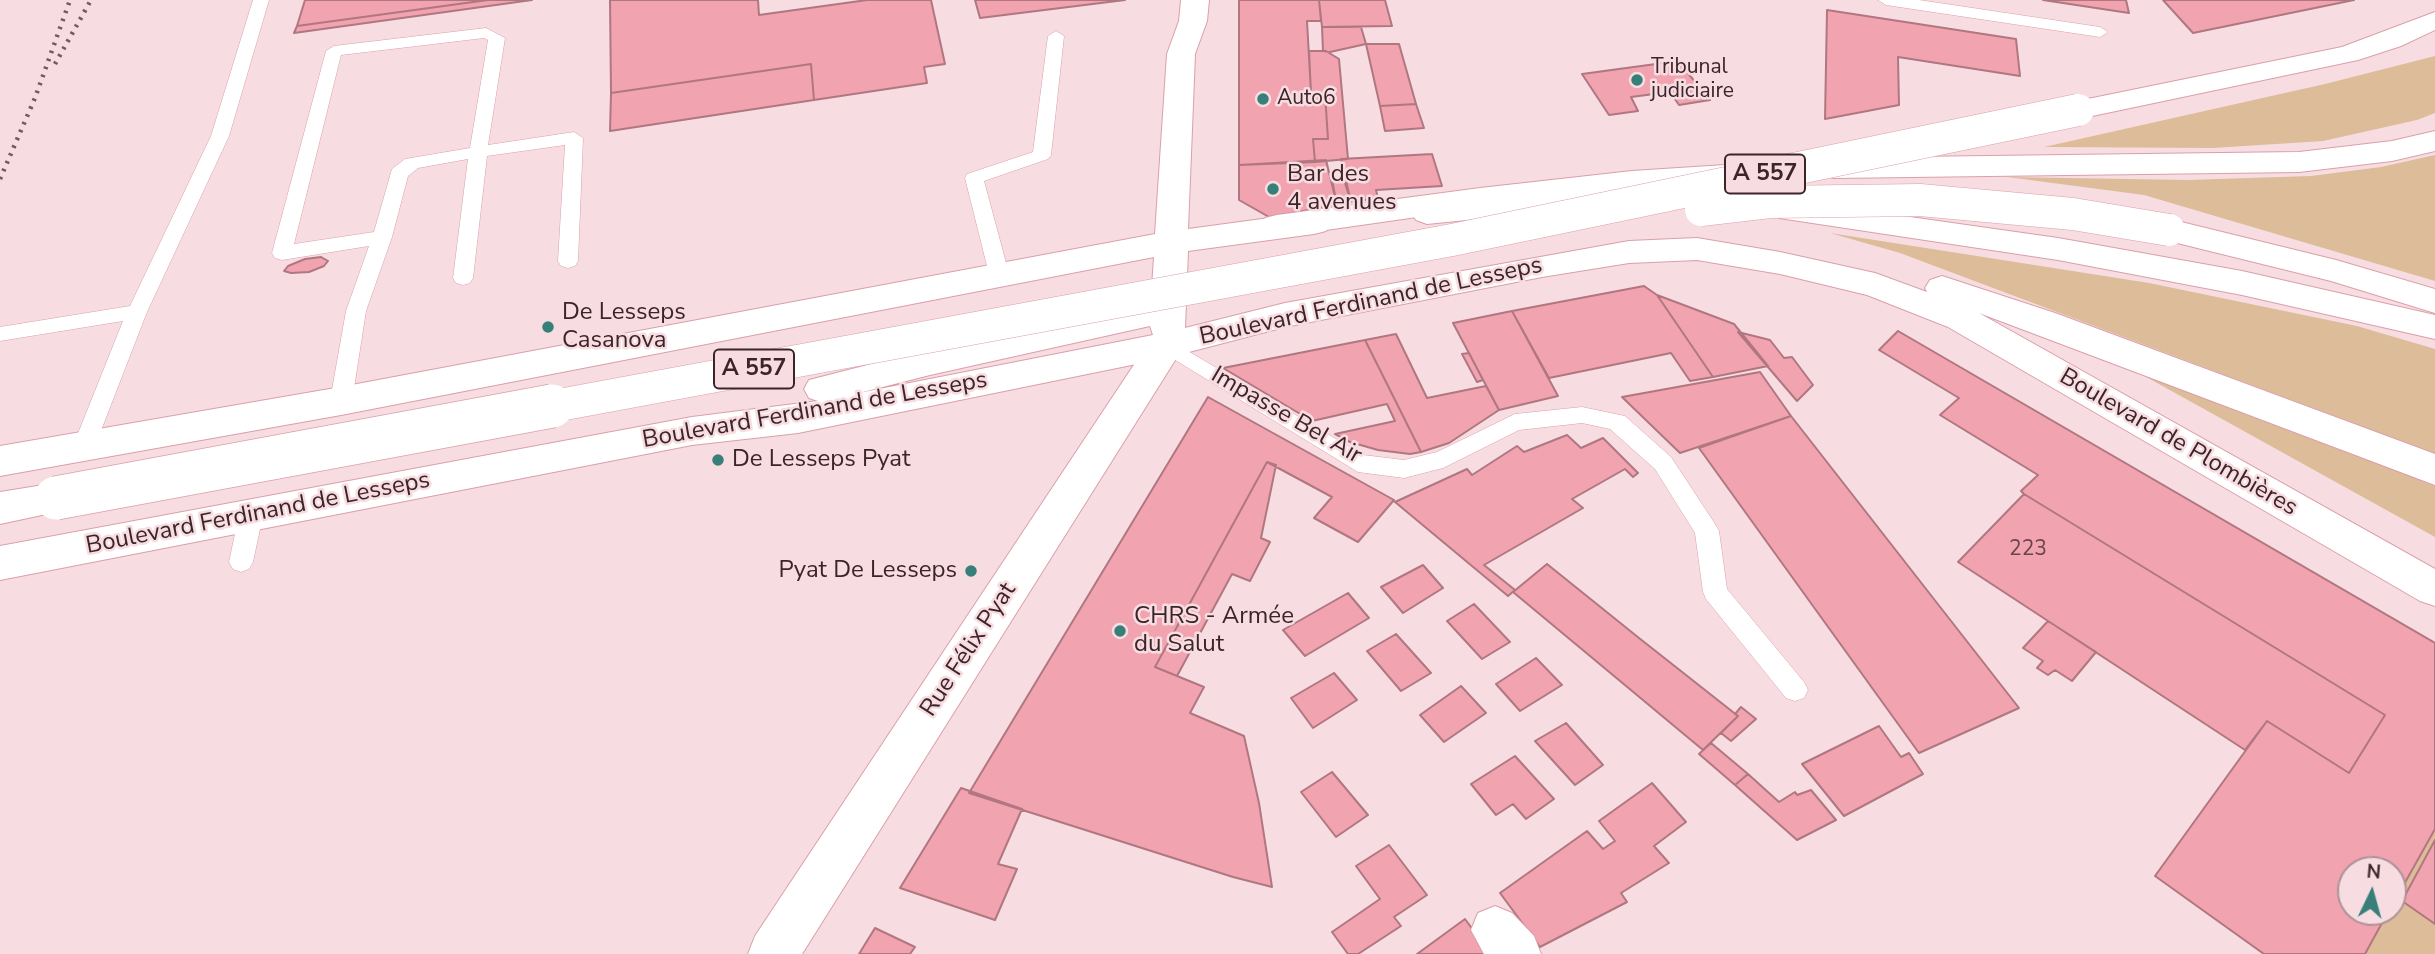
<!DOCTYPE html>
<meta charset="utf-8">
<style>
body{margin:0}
#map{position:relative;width:2435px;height:954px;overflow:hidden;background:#f7dde1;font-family:"Nunito Sans",sans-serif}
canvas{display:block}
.north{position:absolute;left:2337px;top:856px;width:70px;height:70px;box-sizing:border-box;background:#f7dde1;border:2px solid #ac9397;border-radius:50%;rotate:5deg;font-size:19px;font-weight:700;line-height:28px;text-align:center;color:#3c2428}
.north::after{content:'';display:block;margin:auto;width:24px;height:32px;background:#387f79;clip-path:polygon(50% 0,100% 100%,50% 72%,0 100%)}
</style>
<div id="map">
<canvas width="2435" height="954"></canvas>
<div class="north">N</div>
</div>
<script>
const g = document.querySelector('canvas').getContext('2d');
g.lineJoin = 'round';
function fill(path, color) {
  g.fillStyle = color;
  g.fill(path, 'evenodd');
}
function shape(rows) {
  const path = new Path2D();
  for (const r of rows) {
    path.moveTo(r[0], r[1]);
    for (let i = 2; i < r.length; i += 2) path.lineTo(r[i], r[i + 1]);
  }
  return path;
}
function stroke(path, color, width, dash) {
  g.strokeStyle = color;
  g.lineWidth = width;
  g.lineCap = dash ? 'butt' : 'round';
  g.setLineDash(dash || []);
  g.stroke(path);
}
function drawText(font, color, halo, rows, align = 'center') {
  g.font = font + ' "Nunito Sans",sans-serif';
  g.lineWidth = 5;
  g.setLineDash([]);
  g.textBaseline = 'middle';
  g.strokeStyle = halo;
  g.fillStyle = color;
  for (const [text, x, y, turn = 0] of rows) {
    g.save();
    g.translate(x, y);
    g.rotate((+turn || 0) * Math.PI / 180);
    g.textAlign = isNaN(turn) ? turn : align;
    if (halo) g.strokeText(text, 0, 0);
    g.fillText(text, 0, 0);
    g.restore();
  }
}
const green = shape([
 [2435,56,2435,113,2417,120,2323,141,2213,148,2044,147,2325,84],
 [2435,155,2435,281,2144,195,2007,177,2187,180,2311,176,2381,167],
 [1830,233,2149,283,2357,326,2435,349,2435,454,1900,253],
 [2130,368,2153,372,2435,486,2435,537],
 [2435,829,2435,954,2365,954,2388,912,2393,912,2393,904]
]);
const building = shape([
 [305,0,488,0,297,26,305,0],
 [488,0,532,0,294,33,297,26,488,0],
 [610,0,758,0,759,15,867,0,931,0,945,64,924,67,927,83,814,100,811,64,611,93,610,0],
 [975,0,1125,0,980,18,975,0],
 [1239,0,1319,0,1321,21,1307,21,1311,93,1325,94,1328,139,1313,139,1315,162,1239,165,1239,0],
 [1319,0,1385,0,1392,26,1322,27,1319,0],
 [2043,0,2126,0,2129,13,2043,0],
 [2163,0,2354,0,2193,33,2163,0],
 [1827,10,2016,39,2020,76,1898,57,1899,105,1825,119,1827,10],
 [1322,27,1361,27,1366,44,1330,52,1323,51,1322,27],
 [1366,44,1399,44,1416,104,1380,106,1366,44],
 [1309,51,1326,51,1339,59,1348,159,1315,162,1313,139,1328,139,1325,94,1311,93,1309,51],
 [1678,61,1710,100,1679,105,1670,92,1631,97,1638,111,1609,115,1582,74,1678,61],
 [811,64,814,100,610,131,611,93,811,64],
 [1416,104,1424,128,1385,131,1380,106,1416,104],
 [1432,154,1442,186,1376,190,1378,198,1351,202,1341,159,1432,154],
 [1326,160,1337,205,1269,217,1239,200,1239,165,1326,160],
 [1332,180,1344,180,1351,202,1337,205,1332,180],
 [321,257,328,261,324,266,309,272,291,273,284,271,288,266,305,259,321,257],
 [1644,286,1657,295,1713,377,1690,381,1671,353,1549,378,1512,311,1644,286],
 [1657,295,1734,324,1768,366,1713,377,1657,295],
 [1512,311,1558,396,1499,410,1453,323,1512,311],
 [1898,331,2435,643,2435,829,2393,904,2393,870,2351,870,2351,912,2388,912,2365,954,2264,954,2155,876,2267,721,2349,773,2385,715,2024,494,2021,491,2038,475,1940,415,1959,398,1879,350,1898,331],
 [1738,332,1770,340,1784,358,1792,357,1813,385,1797,401,1738,332],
 [1396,334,1427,398,1486,386,1499,410,1449,443,1421,452,1365,340,1396,334],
 [1365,340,1421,452,1410,454,1378,450,1350,442,1335,434,1395,421,1387,404,1312,421,1223,368,1365,340],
 [1469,353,1483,380,1477,382,1462,354,1469,353],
 [1760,372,1791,416,1680,453,1622,397,1760,372],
 [1208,397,1394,500,1358,542,1314,518,1332,497,1267,462,1155,667,1204,687,1190,713,1244,736,1259,803,1272,887,1233,877,969,793,1208,397],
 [1791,416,2019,708,1919,753,1699,448,1791,416],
 [1567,435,1581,448,1603,438,1638,473,1633,477,1625,469,1572,499,1583,508,1484,565,1515,590,1508,596,1395,502,1467,469,1472,475,1517,446,1524,452,1567,435],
 [1267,462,1276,465,1261,538,1270,542,1250,581,1232,574,1177,676,1155,667,1267,462],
 [2024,494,2385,715,2349,773,2267,721,2245,750,1958,562,2024,494],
 [1547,564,1639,638,1738,716,1703,750,1513,592,1547,564],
 [1423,565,1443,588,1403,613,1381,587,1423,565],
 [1348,593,1369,618,1305,656,1283,630,1348,593],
 [1474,604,1510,642,1482,659,1447,621,1474,604],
 [2048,621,2096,652,2072,681,2055,670,2048,675,2037,668,2043,661,2023,648,2048,621],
 [1396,634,1431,673,1401,691,1367,651,1396,634],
 [1536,658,1562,685,1520,711,1496,684,1536,658],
 [1334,673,1357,700,1313,728,1291,698,1334,673],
 [1461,686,1486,713,1444,742,1420,715,1461,686],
 [1741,707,1756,719,1731,741,1721,733,1738,716,1735,714,1741,707],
 [1566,723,1603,765,1575,785,1535,741,1566,723],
 [1879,726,1901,757,1909,753,1923,774,1844,816,1802,764,1879,726],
 [1711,743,1748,774,1735,785,1699,754,1711,743],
 [1515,756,1554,799,1526,819,1513,804,1496,815,1471,784,1515,756],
 [1332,772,1368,815,1336,837,1301,792,1332,772],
 [1748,774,1779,802,1795,792,1797,795,1811,790,1836,820,1797,840,1735,785,1748,774],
 [1652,783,1686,822,1654,846,1669,863,1621,893,1627,902,1540,947,1500,893,1587,831,1603,849,1615,841,1599,821,1652,783],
 [961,788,1022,809,998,864,1017,869,995,920,900,888,961,788],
 [2435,840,2435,924,2402,901,2435,840],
 [1389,845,1427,895,1394,917,1401,926,1358,954,1348,954,1332,932,1380,899,1356,866,1389,845],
 [1465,919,1491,954,1417,954,1465,919],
 [875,928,915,947,910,954,859,954,875,928]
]);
const lane = shape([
 [253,0,269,0,229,136,147,312,95,446,92,452,84,455,76,452,73,446,123,321,0,341,0,327,130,306,211,136,253,0],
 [1878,0,1919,0,2100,27,2108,32,2100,37,1886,5,1878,0],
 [486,28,505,38,488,145,574,132,583,138,578,261,575,266,568,268,561,266,558,261,565,145,487,156,473,278,470,283,463,285,456,283,453,278,468,159,418,168,408,176,392,237,366,311,352,401,349,407,341,409,333,407,330,401,346,311,369,246,282,260,275,258,272,253,326,51,334,46,486,28],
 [484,38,488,40,470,148,405,159,392,169,374,232,294,244,341,55,484,38],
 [1056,31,1064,36,1051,155,1048,159,984,181,1009,274,1006,279,999,281,992,279,989,274,965,178,967,174,1033,152,1048,36,1056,31],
 [1166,338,1363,455,1404,460,1437,452,1515,414,1582,407,1625,416,1671,457,1715,524,1719,531,1727,589,1804,682,1808,690,1804,698,1795,701,1786,698,1706,599,1703,592,1695,533,1655,469,1610,429,1582,423,1519,430,1443,468,1404,478,1358,472,1159,350,1156,345,1159,340,1166,338],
 [251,506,259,508,263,515,253,562,249,569,241,572,233,569,229,562,239,515,243,508,251,506]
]);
const street = shape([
 [1166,332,1179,336,1184,345,1179,354,802,954,748,954,755,936,1153,336,1166,332],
 [1495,906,1512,913,1534,936,1541,954,1484,954,1471,930,1478,913,1495,906]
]);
const secondary = shape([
 [1181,0,1209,0,1207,21,1195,54,1188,229,1314,212,1326,215,1330,223,1326,231,1314,234,1188,251,1185,328,1285,303,1629,241,1697,238,1780,252,1875,273,1927,292,1925,288,1930,280,1942,276,2055,313,2435,454,2435,485,1979,313,2435,569,2435,606,2420,601,1948,327,1867,295,1780,274,1697,260,1629,263,1542,277,1285,327,1166,358,798,433,692,445,0,580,0,546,692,417,818,401,809,398,804,389,809,380,930,349,1151,302,1154,257,341,415,0,476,0,446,341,387,1155,234,1167,54,1179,21,1181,0],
 [1150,326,1153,335,859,393,930,375,1150,326],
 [1545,192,1607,193,1618,196,1623,203,1618,210,1607,213,1545,212,1427,224,1416,220,1411,213,1416,206,1427,202,1545,192],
 [1790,200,2058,238,2242,271,2435,315,2435,339,2242,295,2058,260,1779,218,1774,211,1779,204,1790,200]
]);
const highway = shape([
 [2435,12,2435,30,2401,46,2358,60,2078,119,2067,116,2063,110,2067,104,2078,101,2342,47,2435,12],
 [2435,131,2435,151,2392,161,2299,172,1834,178,1823,175,1818,168,1823,161,1834,158,2299,152,2392,141,2435,131],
 [1725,165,1736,168,1741,175,1736,182,1480,208,1277,237,1265,234,1261,226,1265,218,1277,215,1480,188,1632,171,1725,165],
 [2169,219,2336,260,2435,289,2435,313,2331,281,2157,238,2153,230,2157,222,2169,219],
 [56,483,70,487,75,498,70,509,0,524,0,492,56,483]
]);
const rail = shape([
 [55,64,91,0],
 [0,179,35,98,70,0]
]);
const highwayBridgeFar1 = shape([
 [1701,210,1770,202,1920,200,2073,214,2169,230],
 [543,408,1452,240,2078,110]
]);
const highwayBridge = shape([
 [56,498,552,406]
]);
const markers = [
 [1637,80,7,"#387f79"],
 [1263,99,7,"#387f79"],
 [1273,189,7,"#387f79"],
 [548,327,7,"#387f79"],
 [718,460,7,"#387f79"],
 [971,571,7,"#387f79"],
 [1120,631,7,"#387f79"]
];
const farPoinames = [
 ["Tribunal",1651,68],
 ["judiciaire",1651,92],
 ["Auto6",1277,99]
];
const numberNames = [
 ["223",2028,550]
];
const shields = [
 [1765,174,80],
 [754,369,80]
];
const shieldNames = [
 ["A 557",1765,174],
 ["A 557",754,369]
];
const poiNames = [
 ["Bar des",1287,175],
 ["4 avenues",1287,203],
 ["De Lesseps",562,313],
 ["Casanova",562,341],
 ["De Lesseps Pyat",732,460],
 ["Pyat De Lesseps",957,571,"right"],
 ["CHRS - Armée",1134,617],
 ["du Salut",1134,645]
];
const streetNames = [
 ["Boulevard Ferdinand de Lesseps",1371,302,-12],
 ["Boulevard Ferdinand de Lesseps",815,411,-10],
 ["Impasse Bel Air",1286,416,30],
 ["Boulevard de Plombières",2178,443,30],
 ["Boulevard Ferdinand de Lesseps",258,514,-11],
 ["Rue Félix Pyat",969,650,-57]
];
fill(green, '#ddbc99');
fill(building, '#f1a3b0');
stroke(building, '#b07781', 2);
stroke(lane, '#db9fa9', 1);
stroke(street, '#db9fa9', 2);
stroke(secondary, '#db9fa9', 2);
stroke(highway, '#db9fa9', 2);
fill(lane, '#fff');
fill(street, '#fff');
fill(secondary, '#fff');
fill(highway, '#fff');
stroke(rail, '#735a5e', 4.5, [2.5, 6]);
stroke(highwayBridgeFar1, '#db9fa9', 33, []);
stroke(highwayBridge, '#db9fa9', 45, []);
stroke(highwayBridgeFar1, '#fff', 32);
stroke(highwayBridge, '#fff', 43);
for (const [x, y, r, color] of markers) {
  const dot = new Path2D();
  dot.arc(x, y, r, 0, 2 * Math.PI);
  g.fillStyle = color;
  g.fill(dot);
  stroke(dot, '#f7dde1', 2.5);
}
drawText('21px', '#3c2428', '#f7dde1', farPoinames, 'left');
drawText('21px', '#69444a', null, numberNames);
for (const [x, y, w] of shields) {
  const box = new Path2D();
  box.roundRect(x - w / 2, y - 19.5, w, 39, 5);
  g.fillStyle = '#f7dde1';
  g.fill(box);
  stroke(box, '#3c2428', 2);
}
drawText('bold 23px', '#3c2428', null, shieldNames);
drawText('24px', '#3c2428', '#f7dde1', poiNames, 'left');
drawText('24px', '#3c2428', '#f7dde1', streetNames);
</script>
